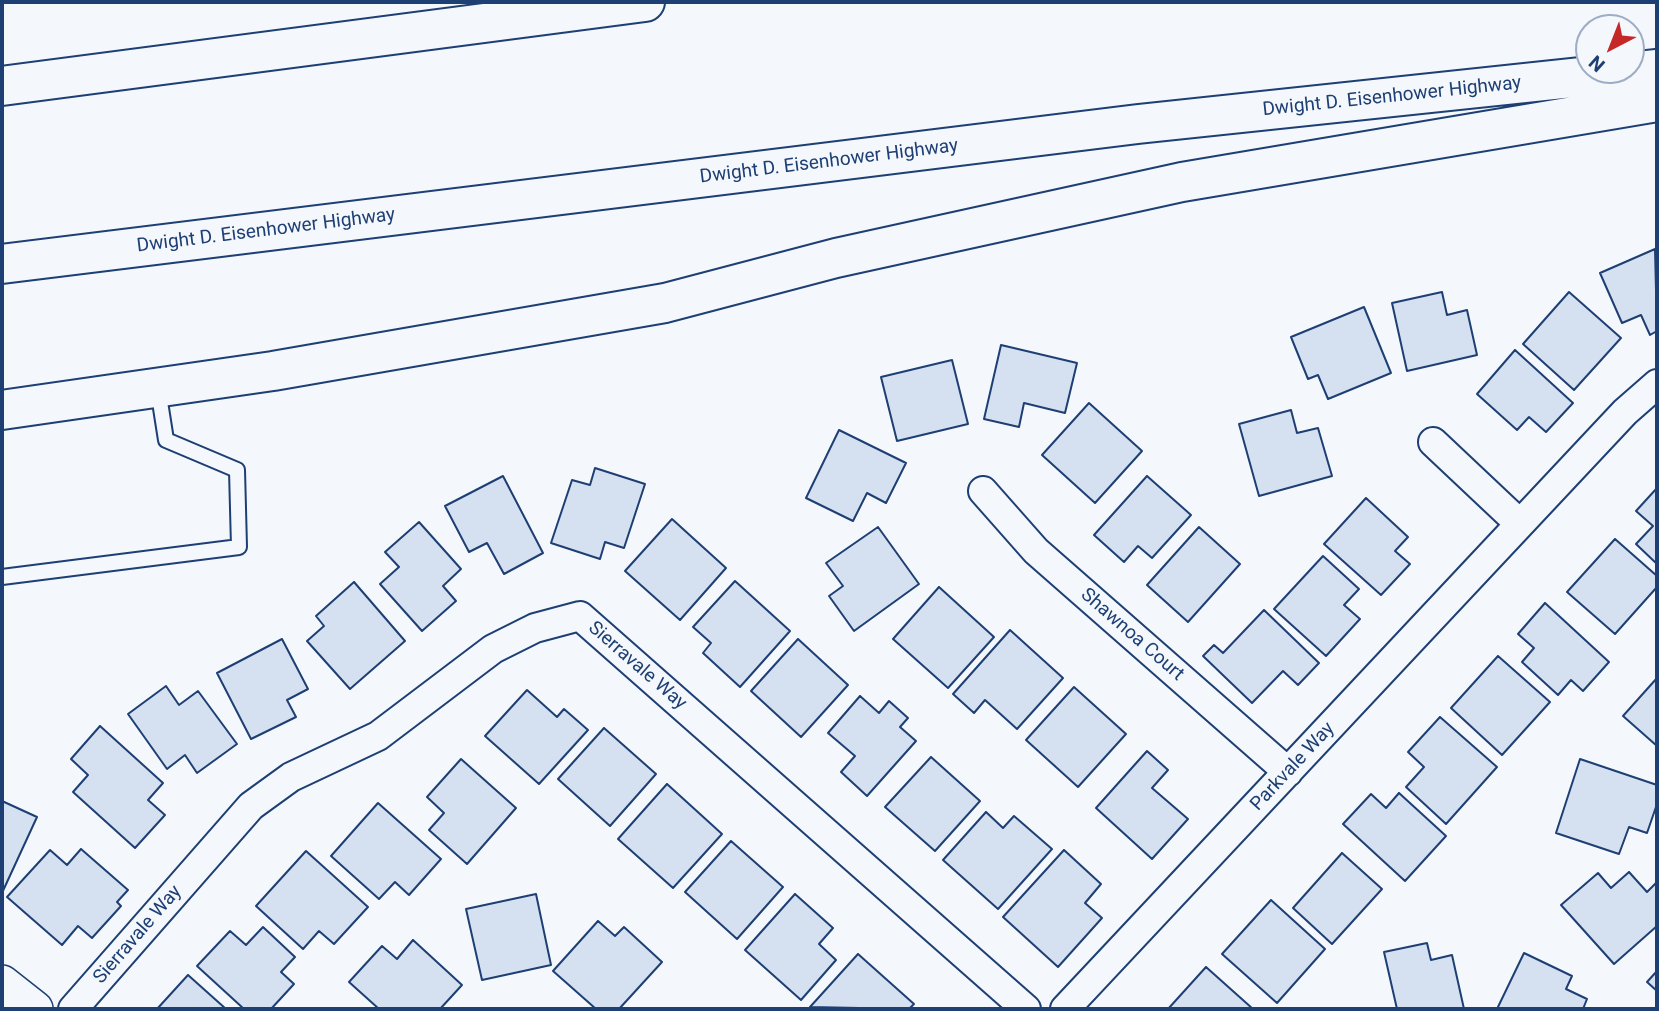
<!DOCTYPE html>
<style>
body{margin:0}
#map{position:relative;width:1659px;height:1011px;overflow:hidden;background:#f4f7fb;font-family:Roboto,sans-serif}
canvas{display:block}
.frame{position:absolute;inset:0;border:4px solid #1d3f73;pointer-events:none}
.north{position:absolute;left:1575px;top:14px;width:70px;height:70px;box-sizing:border-box;background:#f4f7fb;border:2px solid #9eadc5;border-radius:50%;rotate:222deg;font-size:19px;font-weight:700;line-height:28px;text-align:center;color:#1d3f73}
.north::after{content:'';display:block;margin:auto;width:24px;height:32px;background:#c62828;clip-path:polygon(50% 0,100% 100%,50% 72%,0 100%)}
</style>
<div id="map">
<canvas width="1659" height="1011"></canvas>
<div class="frame"></div>
<div class="north">N</div>
</div>
<script>
const g = document.querySelector('canvas').getContext('2d');
g.lineJoin = 'round';
function fill(path, color) {
  g.fillStyle = color;
  g.fill(path, 'evenodd');
}
function shape(rows) {
  const path = new Path2D();
  for (const r of rows) {
    path.moveTo(r[0], r[1]);
    for (let i = 2; i < r.length; i += 2) path.lineTo(r[i], r[i + 1]);
  }
  return path;
}
function stroke(path, color, width, dash) {
  g.strokeStyle = color;
  g.lineWidth = width;
  g.lineCap = dash ? 'butt' : 'round';
  g.setLineDash(dash || []);
  g.stroke(path);
}
function drawText(font, color, halo, rows, align = 'center') {
  g.font = font + ' Roboto,sans-serif';
  g.lineWidth = 5;
  g.setLineDash([]);
  g.textBaseline = 'middle';
  g.strokeStyle = halo;
  g.fillStyle = color;
  for (const [text, x, y, turn = 0] of rows) {
    g.save();
    g.translate(x, y);
    g.rotate((+turn || 0) * Math.PI / 180);
    g.textAlign = isNaN(turn) ? turn : align;
    if (halo) g.strokeText(text, 0, 0);
    g.fillText(text, 0, 0);
    g.restore();
  }
}
const building = shape([
 [1655,249,1657,331,1650,335,1641,315,1622,323,1600,273,1655,249],
 [1442,292,1447,315,1467,310,1477,355,1407,371,1392,303,1442,292],
 [1569,292,1621,338,1574,390,1523,344,1569,292],
 [1364,307,1391,373,1328,399,1318,375,1308,379,1291,337,1364,307],
 [1001,345,1077,363,1065,413,1024,403,1019,427,984,419,1001,345],
 [1515,350,1573,403,1546,432,1529,417,1517,430,1477,394,1515,350],
 [952,360,968,424,897,441,881,377,952,360],
 [1089,403,1142,451,1095,503,1042,455,1089,403],
 [1291,410,1297,433,1318,428,1332,476,1259,496,1239,424,1291,410],
 [839,430,906,463,886,503,867,493,853,521,806,498,839,430],
 [595,468,645,484,624,548,605,542,600,559,551,543,572,480,590,485,595,468],
 [503,476,543,553,504,574,487,543,469,552,445,506,503,476],
 [1147,476,1191,515,1152,558,1138,546,1124,562,1094,535,1147,476],
 [1657,488,1657,564,1636,544,1653,526,1636,511,1657,488],
 [1366,498,1408,537,1395,551,1410,564,1381,595,1324,544,1366,498],
 [672,519,726,568,680,620,625,571,672,519],
 [419,522,461,569,443,586,456,601,422,631,380,584,399,567,385,552,419,522],
 [878,527,919,584,854,631,829,596,843,586,826,563,878,527],
 [1199,527,1240,564,1188,622,1147,585,1199,527],
 [1615,539,1657,576,1657,587,1615,634,1567,592,1615,539],
 [1323,556,1359,589,1344,605,1360,619,1326,656,1274,609,1323,556],
 [735,581,790,631,740,687,703,653,711,643,693,627,735,581],
 [354,582,405,641,350,689,307,641,324,626,316,616,354,582],
 [939,587,994,637,948,688,893,639,939,587],
 [1545,603,1609,662,1583,691,1571,680,1558,695,1522,662,1534,648,1518,634,1545,603],
 [1264,610,1319,663,1298,685,1283,671,1252,703,1203,656,1214,645,1223,653,1264,610],
 [1010,630,1063,678,1017,729,985,700,974,713,953,694,1010,630],
 [282,639,308,689,287,700,296,717,251,739,217,673,282,639],
 [798,639,848,685,801,737,751,691,798,639],
 [1498,656,1550,702,1502,755,1451,708,1498,656],
 [1657,678,1657,746,1623,716,1657,678],
 [166,686,179,705,198,691,237,744,197,773,185,755,167,769,128,714,166,686],
 [1074,687,1126,734,1078,787,1026,740,1074,687],
 [527,690,557,717,564,709,588,730,539,784,485,736,527,690],
 [860,696,879,713,889,701,908,718,900,727,916,741,867,796,841,772,855,756,828,733,860,696],
 [1440,717,1497,767,1446,824,1406,787,1424,767,1408,752,1440,717],
 [100,726,163,783,148,800,165,815,135,848,73,792,88,775,71,759,100,726],
 [604,728,656,774,610,826,558,779,604,728],
 [1147,751,1168,770,1152,788,1188,819,1152,859,1096,808,1147,751],
 [931,757,980,801,935,851,885,807,931,757],
 [461,759,516,808,467,864,429,830,444,813,427,797,461,759],
 [1580,759,1657,785,1657,804,1647,833,1629,827,1619,854,1556,833,1580,759],
 [667,784,722,834,673,888,618,839,667,784],
 [1399,793,1446,836,1405,881,1343,824,1371,794,1386,808,1399,793],
 [2,801,37,817,2,893,2,801],
 [378,803,441,859,409,895,395,882,379,899,331,856,378,803],
 [986,812,1003,828,1014,816,1052,849,998,909,943,860,986,812],
 [731,841,783,887,737,939,685,892,731,841],
 [81,849,128,890,117,902,121,906,92,938,78,926,62,945,7,897,50,850,67,865,81,849],
 [1064,850,1101,884,1085,903,1102,918,1058,967,1003,917,1064,850],
 [306,851,368,907,334,944,319,931,303,949,256,906,306,851],
 [1342,853,1382,889,1332,944,1293,908,1342,853],
 [1629,872,1647,892,1657,882,1657,926,1614,964,1561,905,1598,873,1611,888,1629,872],
 [536,894,551,965,482,980,466,909,536,894],
 [795,894,833,928,819,944,836,960,801,1000,745,950,795,894],
 [1271,900,1325,949,1277,1003,1222,954,1271,900],
 [598,921,615,936,624,927,662,962,619,1009,596,1009,553,971,598,921],
 [263,927,295,957,281,972,294,984,271,1009,244,1009,197,966,230,931,246,945,263,927],
 [413,940,462,985,440,1009,379,1009,349,982,382,946,397,959,413,940],
 [1427,943,1431,960,1452,955,1464,1009,1397,1009,1384,952,1427,943],
 [1524,953,1572,976,1566,989,1587,999,1583,1009,1497,1009,1524,953],
 [858,954,914,1004,909,1009,810,1007,858,954],
 [1206,967,1253,1009,1168,1009,1206,967],
 [1657,971,1657,991,1647,982,1657,971],
 [188,975,226,1009,157,1009,188,975]
]);
const service = shape([
 [2,577,239,547,237,470,166,440,158,389]
]);
const minor = shape([
 [1433,442,1520,524],
 [983,491,1036,551,1288,772],
 [73,1009,251,806,291,777,378,736,493,649,535,628,580,616,1026,1009],
 [1065,1009,1625,412,1657,384]
]);
const tertiary = shape([
 [2,983,35,1009]
]);
const motorway = shape([
 [2,86,645,2],
 [2,264,1138,124,1657,69],
 [2,410,273,371,665,303,836,258,1182,182,1657,102]
]);
const streetNames = [
 ["Dwight D. Eisenhower Highway",1392,97,-6],
 ["Dwight D. Eisenhower Highway",829,162,-7],
 ["Dwight D. Eisenhower Highway",266,231,-7],
 ["Shawnoa Court",1132,635,41],
 ["Sierravale Way",637,666,41],
 ["Parkvale Way",1293,767,-47],
 ["Sierravale Way",138,935,-49]
];
fill(building, '#d5e0f0');
stroke(building, '#1d3f73', 2);
stroke(service, '#1d3f73', 18);
stroke(minor, '#1d3f73', 32);
stroke(tertiary, '#1d3f73', 38);
stroke(motorway, '#1d3f73', 42);
stroke(service, '#f4f7fb', 14);
stroke(minor, '#f4f7fb', 28);
stroke(tertiary, '#f4f7fb', 35);
stroke(motorway, '#f4f7fb', 38);
drawText('19px', '#1d3f73', '#f4f7fb', streetNames);
</script>
